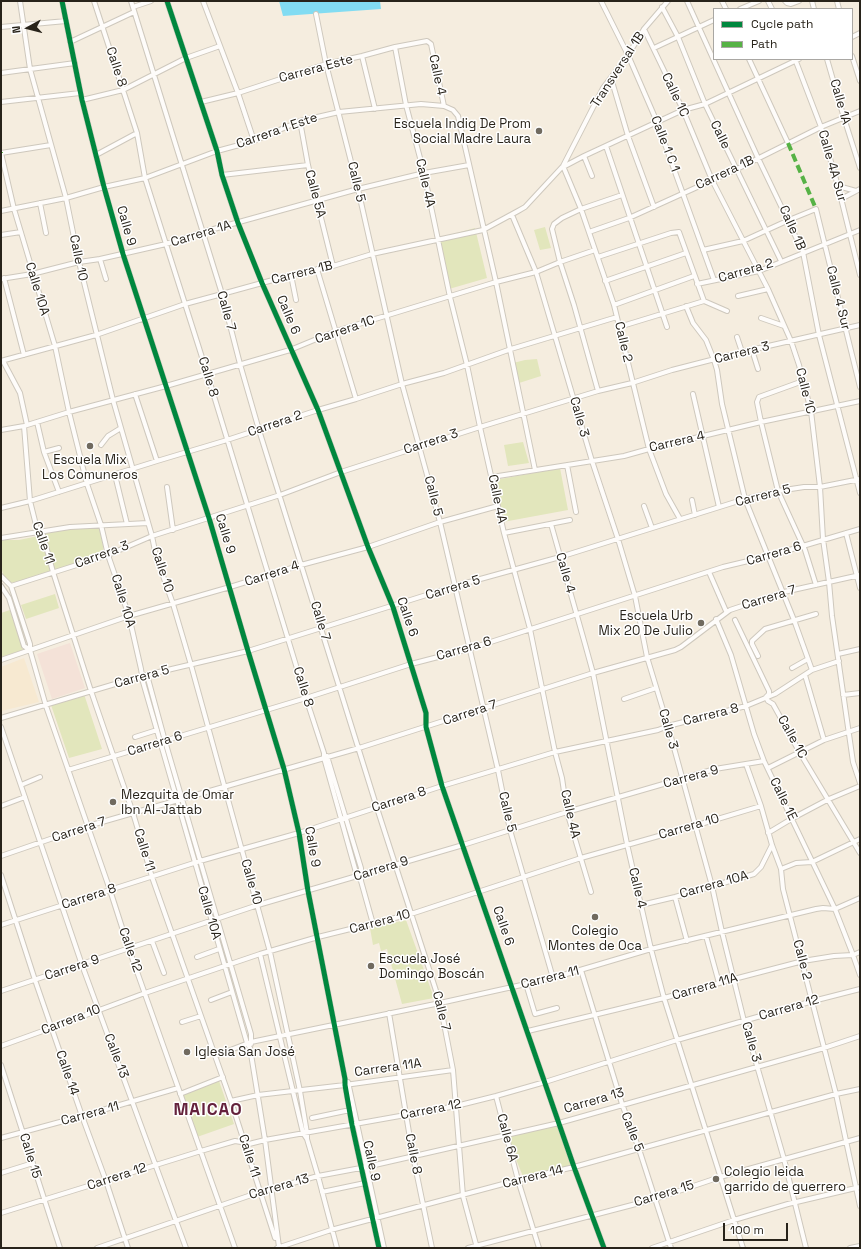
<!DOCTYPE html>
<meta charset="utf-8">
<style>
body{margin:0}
#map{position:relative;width:861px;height:1249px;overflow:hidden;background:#f5eddf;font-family:"Space Grotesk",sans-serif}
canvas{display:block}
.frame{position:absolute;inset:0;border:2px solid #28231a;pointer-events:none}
.legend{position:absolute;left:713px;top:8px;width:140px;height:52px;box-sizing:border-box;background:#fff;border:1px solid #a9a7a3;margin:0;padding:5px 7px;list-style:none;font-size:12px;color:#28231a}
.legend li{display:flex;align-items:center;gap:8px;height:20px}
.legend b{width:20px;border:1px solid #a9a7a3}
.north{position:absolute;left:8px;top:8px;width:40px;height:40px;-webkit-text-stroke:3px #fff;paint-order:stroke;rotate:263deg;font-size:11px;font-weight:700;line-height:16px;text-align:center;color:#28231a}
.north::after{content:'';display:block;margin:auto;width:14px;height:18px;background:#28231a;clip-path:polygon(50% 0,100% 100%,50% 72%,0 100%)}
.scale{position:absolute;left:723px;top:1223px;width:65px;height:18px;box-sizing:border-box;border:2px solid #28231a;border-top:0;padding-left:5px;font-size:12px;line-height:14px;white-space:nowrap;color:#28231a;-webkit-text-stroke:3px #fff;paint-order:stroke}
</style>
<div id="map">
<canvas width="861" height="1249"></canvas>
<div class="frame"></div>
<ul class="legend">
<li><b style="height:5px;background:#00873e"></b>Cycle path</li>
<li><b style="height:5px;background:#56b245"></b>Path</li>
</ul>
<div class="north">N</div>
<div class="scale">100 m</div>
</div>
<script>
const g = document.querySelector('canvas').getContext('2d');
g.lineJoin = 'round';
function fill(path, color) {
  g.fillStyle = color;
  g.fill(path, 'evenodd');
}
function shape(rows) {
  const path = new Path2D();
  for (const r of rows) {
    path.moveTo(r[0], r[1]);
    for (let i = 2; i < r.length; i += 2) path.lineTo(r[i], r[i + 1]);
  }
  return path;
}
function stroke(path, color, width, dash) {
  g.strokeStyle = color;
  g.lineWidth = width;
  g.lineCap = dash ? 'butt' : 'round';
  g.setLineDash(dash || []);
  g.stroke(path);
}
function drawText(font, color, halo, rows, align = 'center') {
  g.font = font + ' "Space Grotesk",sans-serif';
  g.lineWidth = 3;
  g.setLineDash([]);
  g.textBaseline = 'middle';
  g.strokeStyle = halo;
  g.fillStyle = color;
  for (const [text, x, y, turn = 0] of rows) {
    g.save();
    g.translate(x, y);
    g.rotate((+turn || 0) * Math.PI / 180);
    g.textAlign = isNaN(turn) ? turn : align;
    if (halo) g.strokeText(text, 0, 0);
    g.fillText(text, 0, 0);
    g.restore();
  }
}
const built = shape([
 [24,658,39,702,1,711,1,667]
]);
const education = shape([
 [70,643,85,688,52,699,37,654]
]);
const green = shape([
 [545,227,551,248,540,250,534,230],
 [475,228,487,278,449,289,438,238],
 [537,359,541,376,519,383,513,363,525,360],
 [523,442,529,463,508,466,504,445],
 [560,468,568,510,503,522,495,480],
 [100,526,103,546,103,555,53,571,43,534,69,529],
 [43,535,50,571,29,579,10,583,4,578,2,570,2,540,19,540],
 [55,594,59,608,26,619,21,605],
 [10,610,23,650,1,657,1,613],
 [84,694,102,749,69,758,51,705],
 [406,920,434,998,402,1004,387,949,381,951,379,943,373,945,370,928],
 [219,1081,234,1124,197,1137,182,1095],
 [559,1123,574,1167,524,1179,507,1137]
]);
const water = shape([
 [279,1,380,1,381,9,283,16]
]);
const minor = shape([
 [20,1,30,69,66,198,79,262,113,400,152,536,156,556,173,604,191,665,270,952,300,1091,307,1133,307,1139],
 [62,1,82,100,104,187,123,254,209,518,248,651,284,769,299,833,308,891,345,1079,345,1085,352,1125,379,1248],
 [94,1,137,133,145,178,207,373,306,698,324,753,324,758,357,876,361,881],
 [131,1,222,294,240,364,259,430,377,808,440,1003,453,1070,463,1196,477,1248],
 [167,1,217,151,222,175,238,223,262,283,318,410,368,547,393,607,426,713,426,727,442,786,574,1167,604,1248],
 [203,1,238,93,254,141],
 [601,1,628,55,657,122,714,280],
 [687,1,758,158,803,252,819,335,860,493],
 [722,1,726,9],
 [768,1,772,9],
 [785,1,787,3,791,4,799,1],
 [812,1,814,9],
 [837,1,839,9],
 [133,7,151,1],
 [662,7,678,37,705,104,781,261],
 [740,9,759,1],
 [316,14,326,64,358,189,402,384,440,522,498,770,510,830,553,978],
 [1,27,66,21],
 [644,29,683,110,712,180,768,289,791,341,799,365,811,411,820,487,823,539,829,582,832,616,853,762,860,783],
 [852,37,860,33],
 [70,42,134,12],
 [395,47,406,105,424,173,450,297,467,365,480,427,504,533,530,629,555,752,562,778,567,812,591,892],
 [654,48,714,20],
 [362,56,375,109],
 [852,56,860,81],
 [749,59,788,143],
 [795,59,821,127,838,186,860,275],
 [827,59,844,118,860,168],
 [1,73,75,63],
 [611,78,628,136,654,207],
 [82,100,123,90,186,58,220,46],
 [1,102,80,93],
 [201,102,238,93,326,64,362,56,395,47,427,41,431,44,444,106],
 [300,121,308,165,333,266],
 [51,145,1,153,14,209,55,346,69,412,87,484,101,525,108,555,129,616,141,669,143,682,247,1043,250,1048,265,1140,279,1247],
 [606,146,667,327],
 [96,155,137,133],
 [584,156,592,176],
 [563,166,581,209,614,305,649,449,666,494,680,519],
 [565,166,584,156,683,110,705,104,799,59],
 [222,175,308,165],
 [838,186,856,191],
 [841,199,860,189],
 [40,203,46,233],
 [1,211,66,198,104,187,145,178,217,151,254,141,300,121,339,112,421,104,444,106,453,110,458,116,496,282,535,470],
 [512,215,536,272,592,461,618,539,635,596,647,657,668,726,712,886,722,932,744,1021,784,1159,806,1248],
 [589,232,629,218,737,169,821,127,860,111],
 [1,235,21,232],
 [703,250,743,241,789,220,816,209,860,387],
 [598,257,671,233,679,232,704,301],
 [100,259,106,279],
 [317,269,356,399],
 [291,275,296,300],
 [4,278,24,355],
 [1,279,32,274,79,262,100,259,166,244,203,232,358,189,424,173,469,165],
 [605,281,686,253],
 [697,284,759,271,860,230],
 [738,296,768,289],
 [614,305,694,276],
 [686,306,693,323,706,340,714,360,717,370,722,404,745,499,794,620,812,670],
 [761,318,784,326],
 [619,327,704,301,727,311],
 [737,337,742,352],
 [752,350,758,369],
 [1,361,96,335,185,304,222,294,291,275,333,266,372,254,483,230,518,211,525,207,563,166,603,88,628,55,644,29,668,1],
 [3,361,20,393,27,425],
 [803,381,759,397,757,402,761,422,778,491,805,550,816,585],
 [598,391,574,305,560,262,552,229,554,224,562,218,581,209,622,195],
 [135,394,157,461],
 [693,394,719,507],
 [37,422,44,452,59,492],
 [24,426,30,501,38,533,43,535,53,572,91,691,133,813,152,877,231,1101,275,1238],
 [1,430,24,426,69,412,166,386,290,350,336,331,496,282,536,272,560,262,595,250],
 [101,445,108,436,121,428],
 [44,452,59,448],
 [567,465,576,512],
 [115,475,127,524],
 [492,477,624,456,649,449,761,422,860,401],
 [167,487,173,530],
 [692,500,695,515],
 [644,506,652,528],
 [1,508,30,501,157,461,227,440,318,410,356,399,402,384,444,373,511,349,617,317],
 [551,524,585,644,593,673,627,844,651,949,664,998,743,1248],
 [504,533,570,520],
 [846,533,860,588],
 [1,538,70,527,148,523],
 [709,572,726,611],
 [1,576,11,586,30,644,30,650,46,706,110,890,129,949,235,1248],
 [1,586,9,598,24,646,30,650],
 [11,586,108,555,152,536,280,495,341,472,480,427,598,391,632,383,672,370,742,352,860,325],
 [716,619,731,655,754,734,764,761,835,909,853,955,860,975],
 [735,620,769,691,769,694,766,697,768,701,773,704,800,753,860,853],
 [838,654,860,649],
 [758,656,752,644,752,641,765,629,816,614],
 [1,660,129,616,230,587,301,565,368,547,440,522,498,506],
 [792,668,808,659],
 [147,675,165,741,251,1034,251,1044],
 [805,675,824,740],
 [843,695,860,693],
 [624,699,656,688],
 [1,718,142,676,248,651,455,586,560,557,745,499,778,491,804,487,820,487,860,479],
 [1,727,82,965,186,1248],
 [135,737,157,730],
 [327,756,361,868,361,881,373,924],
 [746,764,761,806,772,845,781,869,783,889,836,1094,860,1206],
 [768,768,824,740,860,728],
 [68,770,306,698,411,664,469,649,723,567,769,556,860,529],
 [21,785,40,777],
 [1,806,25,797],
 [768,833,793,818,829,799,860,786],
 [1,856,88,826,359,748,593,673,675,650,681,647,730,610,784,592,860,575],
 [781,869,796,863,812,862,860,839],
 [1,875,35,980,82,1116,106,1181,128,1248],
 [675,897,687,941],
 [641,905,675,897,754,874,761,867,772,845],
 [1,925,200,861,299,833,442,786,555,752,658,730,668,726,746,706,775,694,812,670,839,661],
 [706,936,719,983],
 [152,941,164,973],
 [260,954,303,1133,307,1139,318,1176,337,1248],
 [197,957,219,949],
 [581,970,622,1104,639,1149,671,1248],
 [526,984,535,1014,557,1008],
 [1,991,258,905,463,845,567,812,715,769,764,761],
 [211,1000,232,992],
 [389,1013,413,1156,432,1248],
 [182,1022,201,1016],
 [528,1031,664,998,734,979,803,961,834,956,853,955,860,952],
 [1,1046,51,1028,145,993,260,954,318,937,411,914,581,858,694,826,761,806],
 [215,1056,251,1042,440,1003,553,978,651,949,816,909,823,908,835,909,860,898],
 [1,1065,60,1248],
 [348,1082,384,1248],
 [180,1094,223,1077],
 [496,1096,518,1180,539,1248],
 [231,1101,258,1095,345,1085,453,1070],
 [312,1118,350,1110],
 [1,1138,82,1116,178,1088],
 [1,1173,33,1163],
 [322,1192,365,1183],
 [1,1213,201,1151,235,1141,241,1142,245,1145,265,1140,456,1106,496,1096,545,1082,677,1040,813,1001,860,989],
 [97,1248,260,1192,318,1176,366,1167,559,1123,824,1048,860,1036],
 [277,1248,331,1230,518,1180,574,1167,836,1094,860,1089],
 [468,1248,655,1199,720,1177,860,1138],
 [652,1248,734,1220,788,1204,860,1187],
 [850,1248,860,1246]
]);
const quiet = shape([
 [788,143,816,209],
 [1,152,1,153]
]);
const cycleway = shape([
 [62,1,82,100,104,187,123,254,209,518,248,651,284,769,299,833,308,891,345,1079,345,1085,352,1125,379,1248],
 [167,1,217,151,222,175,238,223,262,283,318,410,368,547,393,607,426,713,426,727,442,786,574,1167,604,1248]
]);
const markers = [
 [539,131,4,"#706a5f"],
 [90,446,4,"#706a5f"],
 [701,623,4,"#706a5f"],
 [113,802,4,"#706a5f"],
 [595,917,4,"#706a5f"],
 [371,966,4,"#706a5f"],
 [187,1052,4,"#706a5f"],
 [716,1179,4,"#706a5f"]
];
const streetNames = [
 ["Calle 8",116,67,72],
 ["Carrera Este",316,69,-15],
 ["Transversal 1B",618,70,-57],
 ["Calle 4",437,75,78],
 ["Calle 1C",675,95,65],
 ["Calle 1A",840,102,74],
 ["Carrera 1 Este",277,131,-19],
 ["Calle",720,135,64],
 ["Calle 1 C 1",665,144,69],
 ["Calle 4A Sur",832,166,74],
 ["Carrera 1B",725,173,-25],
 ["Calle 5",356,182,77],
 ["Calle 4A",425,183,77],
 ["Calle 5A",315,194,75],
 ["Calle 9",126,226,74],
 ["Calle 1B",792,228,66],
 ["Carrera 1A",201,234,-17],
 ["Calle 10",78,258,78],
 ["Carrera 2",746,271,-16],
 ["Carrera 1B",302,273,-14],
 ["Calle 10A",37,289,73],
 ["Calle 4 Sur",838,298,76],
 ["Calle 7",226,311,75],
 ["Calle 6",288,315,67],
 ["Carrera 1C",345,330,-19],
 ["Calle 2",623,342,77],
 ["Carrera 3",742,353,-14],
 ["Calle 8",208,377,73],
 ["Calle 1C",805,391,76],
 ["Calle 3",579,417,74],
 ["Carrera 2",275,424,-19],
 ["Carrera 3",431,442,-18],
 ["Carrera 4",677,442,-13],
 ["Calle 5",433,496,76],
 ["Carrera 5",763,496,-14],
 ["Calle 4A",497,499,78],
 ["Calle 9",225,534,73],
 ["Calle 11",43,543,71],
 ["Carrera 6",774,554,-16],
 ["Carrera 3",102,555,-20],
 ["Calle 10",162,570,72],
 ["Calle 4",565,573,74],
 ["Carrera 4",272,574,-18],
 ["Carrera 5",453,588,-17],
 ["Carrera 7",769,598,-17],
 ["Calle 10A",123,601,73],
 ["Calle 6",407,617,71],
 ["Calle 7",320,621,73],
 ["Carrera 6",464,649,-16],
 ["Carrera 5",142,677,-15],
 ["Calle 8",303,687,73],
 ["Carrera 7",470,713,-18],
 ["Carrera 8",711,715,-14],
 ["Calle 3",668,729,74],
 ["Calle 1C",792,737,61],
 ["Carrera 6",155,744,-17],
 ["Carrera 9",691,777,-15],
 ["Calle 1E",783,799,64],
 ["Carrera 8",399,800,-18],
 ["Calle 5",507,812,77],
 ["Calle 4A",570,814,77],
 ["Carrera 10",689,827,-16],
 ["Carrera 7",79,830,-18],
 ["Calle 9",312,847,80],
 ["Calle 11",144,850,73],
 ["Carrera 9",381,869,-17],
 ["Calle 10",251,882,74],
 ["Carrera 10A",714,885,-16],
 ["Calle 4",637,888,77],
 ["Carrera 8",89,897,-18],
 ["Calle 10A",209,913,74],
 ["Carrera 10",380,922,-15],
 ["Calle 6",503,926,71],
 ["Calle 12",130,950,71],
 ["Calle 2",802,960,75],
 ["Carrera 9",72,968,-18],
 ["Carrera 11",550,978,-14],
 ["Carrera 11A",705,987,-16],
 ["Carrera 12",789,1008,-16],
 ["Calle 7",441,1011,76],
 ["Carrera 10",71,1020,-21],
 ["Calle 3",751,1042,74],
 ["Calle 13",116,1056,69],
 ["Carrera 11A",388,1068,-8],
 ["Calle 14",67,1073,71],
 ["Carrera 13",594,1101,-16],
 ["Carrera 12",431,1110,-11],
 ["Carrera 11",90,1114,-15],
 ["Calle 5",632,1132,69],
 ["Calle 6A",507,1138,75],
 ["Calle 8",413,1154,79],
 ["Calle 15",30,1156,73],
 ["Calle 11",249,1156,72],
 ["Calle 9",371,1161,78],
 ["Carrera 12",117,1177,-18],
 ["Carrera 14",533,1177,-14],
 ["Carrera 13",279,1187,-16],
 ["Carrera 15",664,1194,-17]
];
const poiNames = [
 ["Escuela Indig De Prom",531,124,"right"],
 ["Social Madre Laura",531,139,"right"],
 ["Escuela Mix",90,460,"center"],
 ["Los Comuneros",90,475,"center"],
 ["Escuela Urb",693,616,"right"],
 ["Mix 20 De Julio",693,631,"right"],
 ["Mezquita de Omar",121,795],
 ["Ibn Al-Jattab",121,810],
 ["Colegio",595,931,"center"],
 ["Montes de Oca",595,946,"center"],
 ["Escuela José",379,959],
 ["Domingo Boscán",379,974],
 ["Iglesia San José",195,1052],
 ["Colegio leida",724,1172],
 ["garrido de guerrero",724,1187]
];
const districtNames = [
 ["MAICAO",208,1110]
];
fill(built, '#f7e9d1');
fill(education, '#f4e2d8');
fill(green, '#e2e6bc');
fill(water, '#82dcf2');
stroke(minor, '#cec8bd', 6);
stroke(minor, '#fefcfa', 4);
stroke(quiet, '#56b245', 4, [8, 4]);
stroke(cycleway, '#00873e', 5);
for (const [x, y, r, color] of markers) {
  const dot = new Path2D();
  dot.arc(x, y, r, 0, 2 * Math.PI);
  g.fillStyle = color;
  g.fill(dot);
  stroke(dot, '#fff', 1.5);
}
drawText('13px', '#28231a', '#fff', streetNames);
drawText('13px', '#28231a', '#fff', poiNames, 'left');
g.letterSpacing = '1px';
drawText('bold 17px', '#64223c', '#fff', districtNames);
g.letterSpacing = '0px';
</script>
